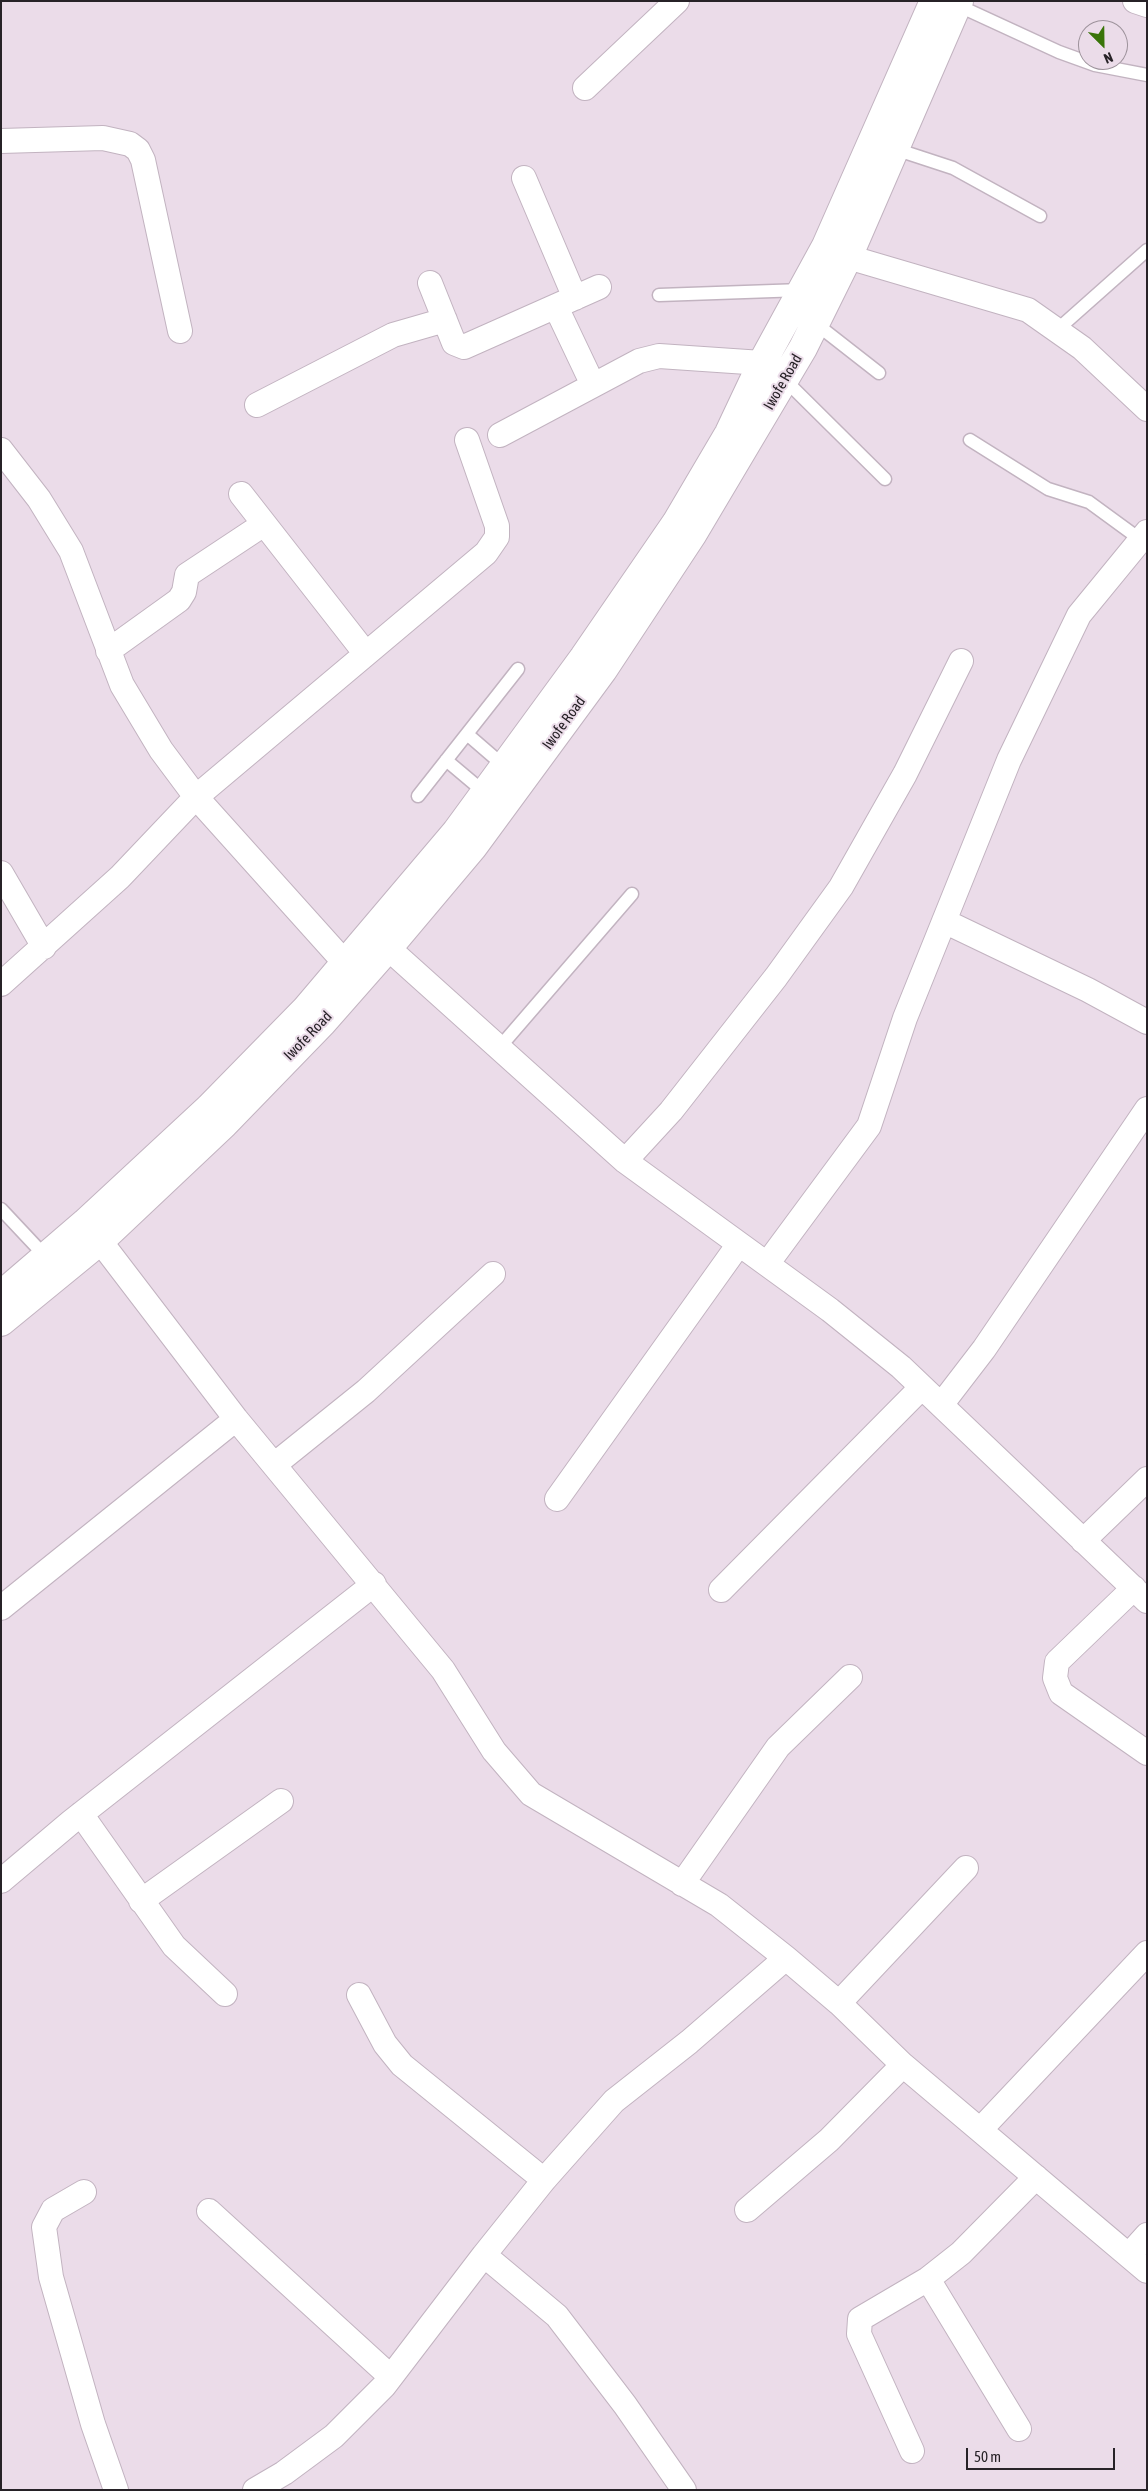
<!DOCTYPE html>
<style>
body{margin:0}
#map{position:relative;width:1148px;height:2491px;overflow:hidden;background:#ebdce9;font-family:"Asap Condensed",sans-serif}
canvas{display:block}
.frame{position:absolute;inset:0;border:2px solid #272227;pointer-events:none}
.north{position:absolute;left:1078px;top:20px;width:50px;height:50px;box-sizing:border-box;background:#ebdce9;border:1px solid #9d929b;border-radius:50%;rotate:157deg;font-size:14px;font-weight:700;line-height:20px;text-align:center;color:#272227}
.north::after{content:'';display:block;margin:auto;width:18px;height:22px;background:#397409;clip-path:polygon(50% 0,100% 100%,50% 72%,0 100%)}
.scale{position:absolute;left:966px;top:2448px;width:149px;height:22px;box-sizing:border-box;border:2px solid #272227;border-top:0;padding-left:6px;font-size:15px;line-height:18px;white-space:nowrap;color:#272227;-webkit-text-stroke:4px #ebdce9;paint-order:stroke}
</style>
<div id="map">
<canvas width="1148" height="2491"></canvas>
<div class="frame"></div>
<div class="north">N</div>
<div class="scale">50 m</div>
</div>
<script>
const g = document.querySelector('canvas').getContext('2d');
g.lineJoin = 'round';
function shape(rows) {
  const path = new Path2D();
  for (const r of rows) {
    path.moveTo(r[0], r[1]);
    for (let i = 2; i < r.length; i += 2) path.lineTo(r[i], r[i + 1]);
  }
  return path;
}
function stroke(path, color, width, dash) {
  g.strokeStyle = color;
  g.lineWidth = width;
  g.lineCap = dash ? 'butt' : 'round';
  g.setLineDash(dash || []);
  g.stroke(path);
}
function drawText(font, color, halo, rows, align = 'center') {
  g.font = font + ' "Asap Condensed",sans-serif';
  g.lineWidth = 4;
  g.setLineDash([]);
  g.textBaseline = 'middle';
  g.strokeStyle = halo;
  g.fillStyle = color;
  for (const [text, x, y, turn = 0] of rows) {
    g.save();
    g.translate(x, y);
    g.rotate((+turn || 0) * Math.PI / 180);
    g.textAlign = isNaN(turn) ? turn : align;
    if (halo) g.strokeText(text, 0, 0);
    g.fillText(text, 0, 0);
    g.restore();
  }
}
const lane = shape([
 [957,5,1059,52,1095,65,1147,75],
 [895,149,953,168,1040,216],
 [659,295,802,290],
 [815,323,879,373],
 [1057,330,1147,250],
 [785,380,885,479],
 [970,440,1048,489,1089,502,1141,540],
 [467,734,504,766],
 [446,760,484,792],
 [418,796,518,669],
 [499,1048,632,894],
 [1,1209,46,1257]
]);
const street = shape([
 [1135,1,1147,5],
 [585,88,677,1],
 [1,141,103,138,130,144,138,150,143,160,180,331],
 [524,178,575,298],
 [848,257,1028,310,1082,348,1147,409],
 [430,283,454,343,464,347,599,287],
 [556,307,593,385],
 [257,405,393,335,445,320],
 [500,435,639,361,659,356,762,363],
 [1,450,39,499,71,551,122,685,161,750,196,797,346,964],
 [241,494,366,654],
 [108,651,179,600,184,592,187,575,264,524],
 [1,873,44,947],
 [944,921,1088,990,1147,1022],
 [388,948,625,1161,830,1310,901,1367,1147,1601],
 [1,984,120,877,196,797,486,553,497,537,497,526,467,440],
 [625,1161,671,1111,776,977,841,887,905,774,961,661],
 [100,1241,236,1419,443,1670,494,1751,531,1794,719,1905,786,1958,839,2003,903,2065,1147,2271],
 [767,1264,869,1126,905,1018,1009,760,1079,615,1147,532],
 [941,1405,984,1349,1147,1109],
 [274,1465,366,1391,493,1274],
 [557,1499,739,1244],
 [1083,1541,1147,1479],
 [1134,1588,1057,1662,1055,1678,1061,1693,1147,1753],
 [721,1590,922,1387],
 [1,1608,236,1419],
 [81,1814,174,1946,225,1994],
 [1,1881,71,1822,374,1584],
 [682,1884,778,1747,850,1677],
 [141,1901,281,1801],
 [359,1995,385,2044,402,2065,544,2180],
 [839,2003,966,1868],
 [980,2130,1147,1953],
 [84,2192,53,2210,44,2227,51,2277,93,2424,116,2490],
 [747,2210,829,2140,903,2065],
 [209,2211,391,2377],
 [484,2255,557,2316,625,2405,684,2490],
 [1129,2255,1147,2235],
 [928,2279,1019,2429],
 [912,2451,859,2334,860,2319,928,2279,961,2253,1036,2177],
 [255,2490,284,2473,334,2436,384,2386,484,2255,544,2180,614,2101,689,2042,786,1958]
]);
const secondary = shape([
 [1,1295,85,1223,209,1108,306,1009,456,832,584,657,676,523,729,433,762,363,826,246,934,1],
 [1,1322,100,1241,224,1124,322,1023,388,948,473,847,603,670,692,535,803,348,848,257,959,1]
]);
const streetNames = [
 ["Iwofe Road",783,382,-60],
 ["Iwofe Road",564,723,-54],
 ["Iwofe Road",308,1036,-46]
];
stroke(lane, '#c2b3c0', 15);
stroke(street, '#c2b3c0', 26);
stroke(secondary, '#c2b3c0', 30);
stroke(lane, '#fff', 12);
stroke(street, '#fff', 24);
stroke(secondary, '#fff', 28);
drawText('15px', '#272227', '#ebdce9', streetNames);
</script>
